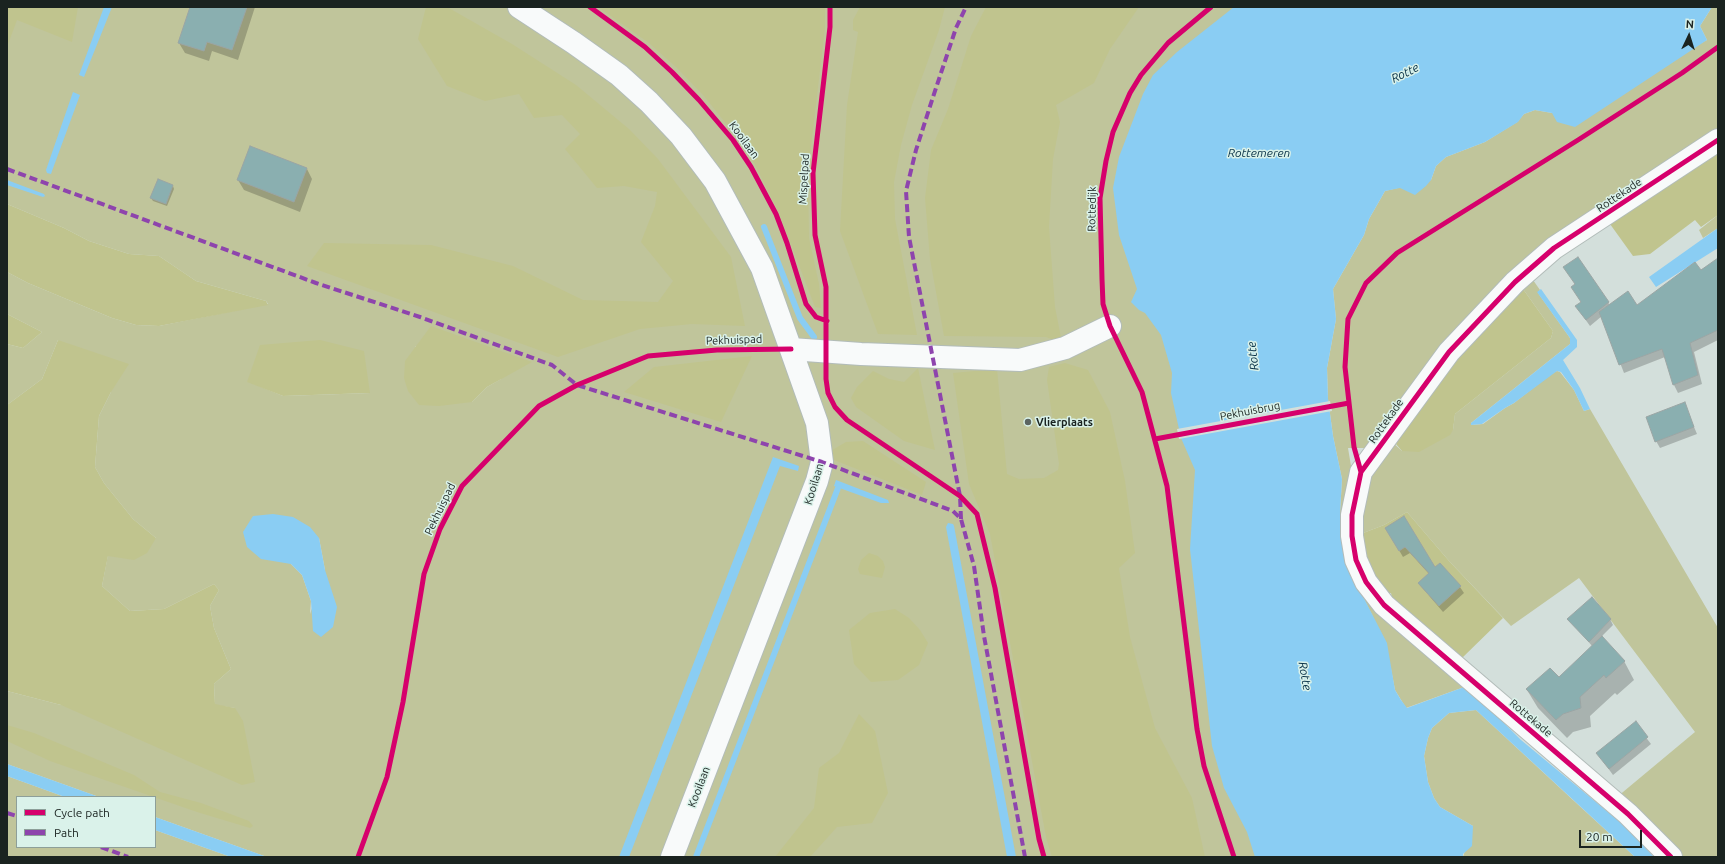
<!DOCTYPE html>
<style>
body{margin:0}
#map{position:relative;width:1725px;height:864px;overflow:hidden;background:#d3dfdb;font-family:Ubuntu,sans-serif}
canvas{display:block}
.frame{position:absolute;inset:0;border:8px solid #1a2320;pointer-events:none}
.legend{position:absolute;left:16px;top:796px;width:140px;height:52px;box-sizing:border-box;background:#daf2ea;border:1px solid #8d9f99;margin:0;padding:5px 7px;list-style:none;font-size:12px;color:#1a2320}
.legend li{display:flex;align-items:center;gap:8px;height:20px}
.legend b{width:20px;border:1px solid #8d9f99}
.north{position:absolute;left:1669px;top:16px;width:40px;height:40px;-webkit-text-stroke:3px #daf2ea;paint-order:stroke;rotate:4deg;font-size:11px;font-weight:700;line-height:16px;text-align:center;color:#1a2320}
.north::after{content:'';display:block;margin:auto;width:14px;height:18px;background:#1a2320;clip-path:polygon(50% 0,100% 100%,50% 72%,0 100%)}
.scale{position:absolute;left:1579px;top:830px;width:63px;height:18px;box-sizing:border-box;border:2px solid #1a2320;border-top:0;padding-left:5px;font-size:12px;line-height:14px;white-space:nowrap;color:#1a2320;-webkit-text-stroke:3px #daf2ea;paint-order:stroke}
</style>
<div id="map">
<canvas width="1725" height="864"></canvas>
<div class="frame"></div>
<ul class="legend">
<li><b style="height:5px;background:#d6006c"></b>Cycle path</li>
<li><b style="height:5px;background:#8e44ad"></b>Path</li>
</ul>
<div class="north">N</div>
<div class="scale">20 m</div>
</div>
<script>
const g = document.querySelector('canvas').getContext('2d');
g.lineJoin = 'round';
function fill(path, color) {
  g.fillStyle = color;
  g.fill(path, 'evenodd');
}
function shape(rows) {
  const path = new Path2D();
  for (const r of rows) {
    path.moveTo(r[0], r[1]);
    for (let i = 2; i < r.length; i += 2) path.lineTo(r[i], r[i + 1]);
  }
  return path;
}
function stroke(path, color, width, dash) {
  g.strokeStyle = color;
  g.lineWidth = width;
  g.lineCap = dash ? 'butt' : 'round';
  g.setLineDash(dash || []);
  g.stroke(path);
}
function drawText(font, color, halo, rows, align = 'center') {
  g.font = font + ' Ubuntu,sans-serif';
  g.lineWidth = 3;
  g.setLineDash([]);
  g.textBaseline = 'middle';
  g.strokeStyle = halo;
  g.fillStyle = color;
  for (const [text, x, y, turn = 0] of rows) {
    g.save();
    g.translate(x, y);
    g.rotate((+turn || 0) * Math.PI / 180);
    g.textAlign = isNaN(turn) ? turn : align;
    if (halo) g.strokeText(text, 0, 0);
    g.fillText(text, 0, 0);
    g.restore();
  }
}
const green = shape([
 [7,7,1339,7,1295,857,267,857,155,817,155,797,99,797,7,764,7,691,61,705,235,708,215,705,214,684,231,669,214,628,210,606,219,590,214,584,164,609,130,611,102,586,108,555,156,538,133,519,104,483,95,467,99,416,111,392,58,340,42,379,7,405,7,344,23,348,42,332,7,314,7,272,28,283,112,318,136,325,159,326,268,304,266,301,196,281,159,256,129,254,89,241,64,228,7,204],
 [415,346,501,379,487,387,472,402],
 [247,381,370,393,283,396],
 [319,538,325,570,310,614,311,601,302,575,291,564],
 [1712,7,1718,7,1718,130,1547,244,1367,448,1348,448,1351,466,1345,496,1347,548,1467,686,1406,708,1395,690,1391,669,1372,615,1355,581,1341,531,1340,513,1342,479,1333,436,1328,399,1327,368,1336,319,1333,289,1364,235,1369,219,1385,191,1431,180,1436,166,1446,157,1485,142,1517,122,1524,114,1535,110,1552,113,1707,40,1700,26],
 [1718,215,1718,228,1703,238,1699,230],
 [1533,280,1540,290,1538,293,1570,338,1570,344,1471,423,1471,425,1483,424,1505,408,1514,403,1552,373,1557,371,1560,372,1574,390,1584,411,1590,409,1718,628,1718,857,1680,857,1617,797,1695,732,1579,578,1511,626,1450,562,1407,512,1384,525,1358,535,1371,473,1392,442,1402,451,1453,430,1455,414,1551,338,1553,331,1523,289],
 [1476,710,1573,800,1635,857,1463,857,1473,826,1440,807,1434,798,1428,782,1424,756,1428,738,1432,728,1449,713],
 [7,776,65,797,17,797,17,847,155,847,155,830,231,857,7,857]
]);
const forest = shape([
 [8,7,78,7,72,42,17,20,7,47],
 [426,7,447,7,512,44,576,85,629,129,658,159,731,257,745,326,692,324,640,329,558,357,307,266,324,243,431,245,513,266,583,300,658,302,673,281,641,242,655,206,657,192,624,186,597,188,565,149,580,134,562,115,534,118,519,94,485,101,447,86,418,39],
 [598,7,825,7,825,28,808,172,809,238,819,284,821,308,815,307,779,213,754,163,736,136,704,96,676,67,649,43],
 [860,7,945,7,939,30,912,105,901,145,894,182,895,219,917,335,878,334,840,231,847,105,858,32,853,30,853,20],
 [986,7,1139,7,1110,49,1094,83,1056,105,1060,122,1053,159,1049,227,1055,307,1062,343,1046,337,944,336,930,259,925,198,931,150,948,109,971,36],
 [1718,153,1718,215,1701,227,1695,220,1650,254,1633,256,1610,224],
 [7,204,64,228,89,241,129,254,159,256,196,281,266,301,268,305,159,326,136,325,112,318,28,283,7,272],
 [1523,289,1553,331,1551,338,1455,414,1453,430,1450,435,1419,452,1402,451,1396,444,1409,421,1461,352],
 [7,314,42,332,23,348,7,344],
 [431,326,532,362,487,387,472,402,439,406,419,405,408,391,404,378,405,361],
 [58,340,129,364,111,392,99,416,95,467,104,483,133,519,156,538,147,553,134,560,108,556,102,586,130,611,164,609,214,584,219,590,210,606,214,628,231,669,214,684,215,704,235,708,243,721,255,782,242,785,61,705,7,691,7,405,42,379],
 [320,340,364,351,370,393,283,396,247,382,260,345],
 [752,356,721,422,624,392,654,367],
 [1065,363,1088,370,1110,412,1125,481,1135,553,1119,568,1130,637,1155,728,1192,798,1205,857,1052,857,1046,837,990,534,969,484,953,373,997,369,1007,474,1019,479,1044,478,1058,470,1059,464,1047,380,1049,367],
 [918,368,931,431,935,450,904,441,856,407,851,398,857,387,873,371,889,379,904,382],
 [863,441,926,482,922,495,829,458,829,452,846,442],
 [1407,512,1450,562,1503,618,1461,659,1394,607,1391,593,1383,593,1372,580,1358,535,1384,525],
 [869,553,878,556,883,561,885,567,882,578,860,574,858,569,861,560],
 [895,609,909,618,920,630,928,643,919,665,898,680,871,682,854,664,849,630,870,613],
 [859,714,875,731,888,793,872,823,837,827,810,857,775,857,814,808,819,768,839,753],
 [7,725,34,733,134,775,160,792,201,803,249,821,253,826,250,828,197,812,50,761,7,741]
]);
const water = shape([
 [104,7,112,7,84,77,79,75],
 [1234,7,1712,7,1700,26,1707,40,1575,127,1557,122,1552,113,1535,110,1524,114,1518,122,1485,142,1446,157,1436,166,1431,180,1426,186,1415,195,1400,188,1385,191,1369,219,1364,235,1333,289,1336,319,1327,368,1328,399,1333,436,1342,479,1340,513,1341,531,1355,581,1387,643,1395,690,1401,700,1407,708,1467,686,1521,740,1626,827,1654,857,1635,857,1476,710,1449,713,1432,728,1428,738,1424,756,1428,782,1434,798,1440,807,1473,826,1472,846,1463,854,1463,857,1255,857,1247,832,1224,788,1212,746,1190,549,1195,470,1181,438,1171,393,1172,373,1161,335,1145,313,1139,310,1131,302,1137,289,1119,235,1113,188,1119,157,1143,94,1153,75,1177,52],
 [73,92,80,95,52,171,51,174,47,173,46,170],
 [7,180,44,194,45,196,43,197,7,185],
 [1718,228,1718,248,1656,287,1649,277],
 [1541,289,1577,340,1577,347,1563,360,1580,388,1590,409,1584,411,1574,390,1561,372,1557,371,1514,403,1505,408,1482,424,1471,425,1471,423,1570,344,1570,338,1537,292],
 [773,457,799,466,798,471,780,466,629,857,619,857],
 [836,480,888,500,889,503,881,503,834,486],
 [273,514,293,517,310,527,319,538,325,570,337,607,333,627,321,637,313,631,311,601,302,575,291,564,261,559,247,547,243,532,253,516],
 [948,523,953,524,954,526,1016,857,1007,857,946,527],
 [7,764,99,797,65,797,7,776],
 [155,817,267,857,231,857,155,830]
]);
const pier = shape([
 [1330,401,1332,411,1179,439,1177,429]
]);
const shadow = shape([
 [191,7,255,7,238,60,212,51,209,61,185,53,179,43],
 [307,169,312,179,300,212,244,190,238,180],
 [158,180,173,186,174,189,167,206,153,201,151,198],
 [1718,260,1718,340,1694,352,1702,384,1678,393,1674,385,1665,357,1624,373,1602,316,1590,326,1580,312,1608,302,1610,306,1637,306],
 [1684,403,1697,434,1660,448,1656,441],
 [1386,528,1435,569,1440,564,1460,587,1464,593,1443,612,1419,584,1429,574,1410,553,1403,557],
 [1568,619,1610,619,1613,625,1601,637,1624,661,1634,680,1617,695,1615,693,1590,716,1591,727,1573,732,1567,738,1538,708,1527,690,1559,678,1593,647],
 [1635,723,1651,744,1613,775,1597,753]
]);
const stream = shape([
 [764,227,800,318,814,337],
 [696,857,838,488]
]);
const building = shape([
 [190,7,247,7,232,50,207,42,204,51,178,43,190,7],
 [250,146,307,168,294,202,237,180,250,146],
 [158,179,173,185,166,204,150,198,158,179],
 [1578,257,1609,302,1586,320,1575,306,1581,302,1571,287,1575,284,1563,267,1578,257],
 [1718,258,1718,330,1690,343,1698,375,1673,385,1662,349,1619,365,1599,312,1628,291,1637,305,1695,262,1701,270,1718,258],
 [1685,402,1694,427,1655,442,1646,417,1685,402],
 [1404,516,1435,567,1440,563,1461,586,1439,606,1418,583,1429,573,1405,547,1399,551,1385,528,1404,516],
 [1592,597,1611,619,1589,642,1567,619,1592,597],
 [1602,636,1625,661,1606,678,1604,675,1580,697,1581,708,1563,714,1556,720,1526,689,1550,668,1559,677,1602,636],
 [1636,721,1648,737,1609,769,1596,753,1636,721]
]);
const minor = shape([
 [519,7,574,43,619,75,649,102,681,136,715,181,762,268,817,423,822,462,817,481,672,857],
 [791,349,861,354,1020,360,1065,348,1110,326],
 [1671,857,1628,814,1384,605,1366,582,1356,560,1352,536,1352,515,1361,472,1449,352,1515,282,1554,248,1718,140]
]);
const quiet = shape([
 [7,169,316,283,420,317,552,365,577,385,822,462,953,511,961,519,974,566,984,636,1025,857],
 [961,519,960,496,909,237,906,191,916,150,933,97,956,28,966,7],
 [7,813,17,816],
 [101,847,128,857]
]);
const cycleway = shape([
 [590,7,645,47,672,72,699,100,733,140,751,167,776,214,787,243,806,304,816,317,827,321],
 [830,7,830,27,813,173,815,235,826,287,826,379,828,393,835,407,847,420,960,496,977,514,995,588,1039,839,1044,857],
 [1211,7,1168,43,1141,75,1130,93,1113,132,1106,161,1100,198,1102,279,1103,304,1110,326,1142,392,1167,486,1197,729,1204,766,1234,857],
 [1155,439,1349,403],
 [1361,472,1354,447,1345,367,1348,319,1366,283,1397,253,1578,140,1682,73,1718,47],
 [358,857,387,777,403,702,424,574,440,529,462,486,539,406,577,385,648,356,717,350,791,349],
 [1671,857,1628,814,1384,605,1366,582,1356,560,1352,536,1352,515,1361,472,1449,352,1515,282,1554,248,1718,140]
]);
const markers = [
 [1028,422,4,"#5b6561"]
];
const streetNames = [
 ["Kooilaan",744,140,54],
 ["Mispelpad",804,179,-87],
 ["Rottekade",1619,195,-34],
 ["Rottedijk",1092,209,-89],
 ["Pekhuispad",734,340,-2],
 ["Pekhuisbrug",1250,411,-11],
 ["Rottekade",1386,421,-55],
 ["Kooilaan",814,484,-73],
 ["Pekhuispad",440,509,-64],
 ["Rottekade",1531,718,40],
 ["Kooilaan",699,787,-69]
];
const poiNames = [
 ["Vlierplaats",1036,422]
];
const waterNames = [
 ["Rotte",1405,73,-26],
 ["Rottemeren",1259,153],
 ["Rotte",1253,356,-96],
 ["Rotte",1305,676,80]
];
fill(green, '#c0c59b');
fill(forest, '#c0c48e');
fill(water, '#8acdf3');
fill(pier, '#d3dfdb');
fill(shadow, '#0003');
stroke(stream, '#8acdf3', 6);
fill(building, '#8aafb0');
stroke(building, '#9ba5a4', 1);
stroke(minor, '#b2bcb9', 24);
stroke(minor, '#f8fafa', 22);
stroke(quiet, '#8e44ad', 4, [8, 4]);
stroke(cycleway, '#d6006c', 5);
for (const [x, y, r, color] of markers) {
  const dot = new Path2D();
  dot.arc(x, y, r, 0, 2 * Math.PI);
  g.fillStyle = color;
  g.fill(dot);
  stroke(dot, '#daf2ea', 1.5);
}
drawText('11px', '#1a2320', '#daf2ea', streetNames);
drawText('bold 11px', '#1a2320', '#daf2ea', poiNames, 'left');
drawText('italic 12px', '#083147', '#daf2ea', waterNames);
</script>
